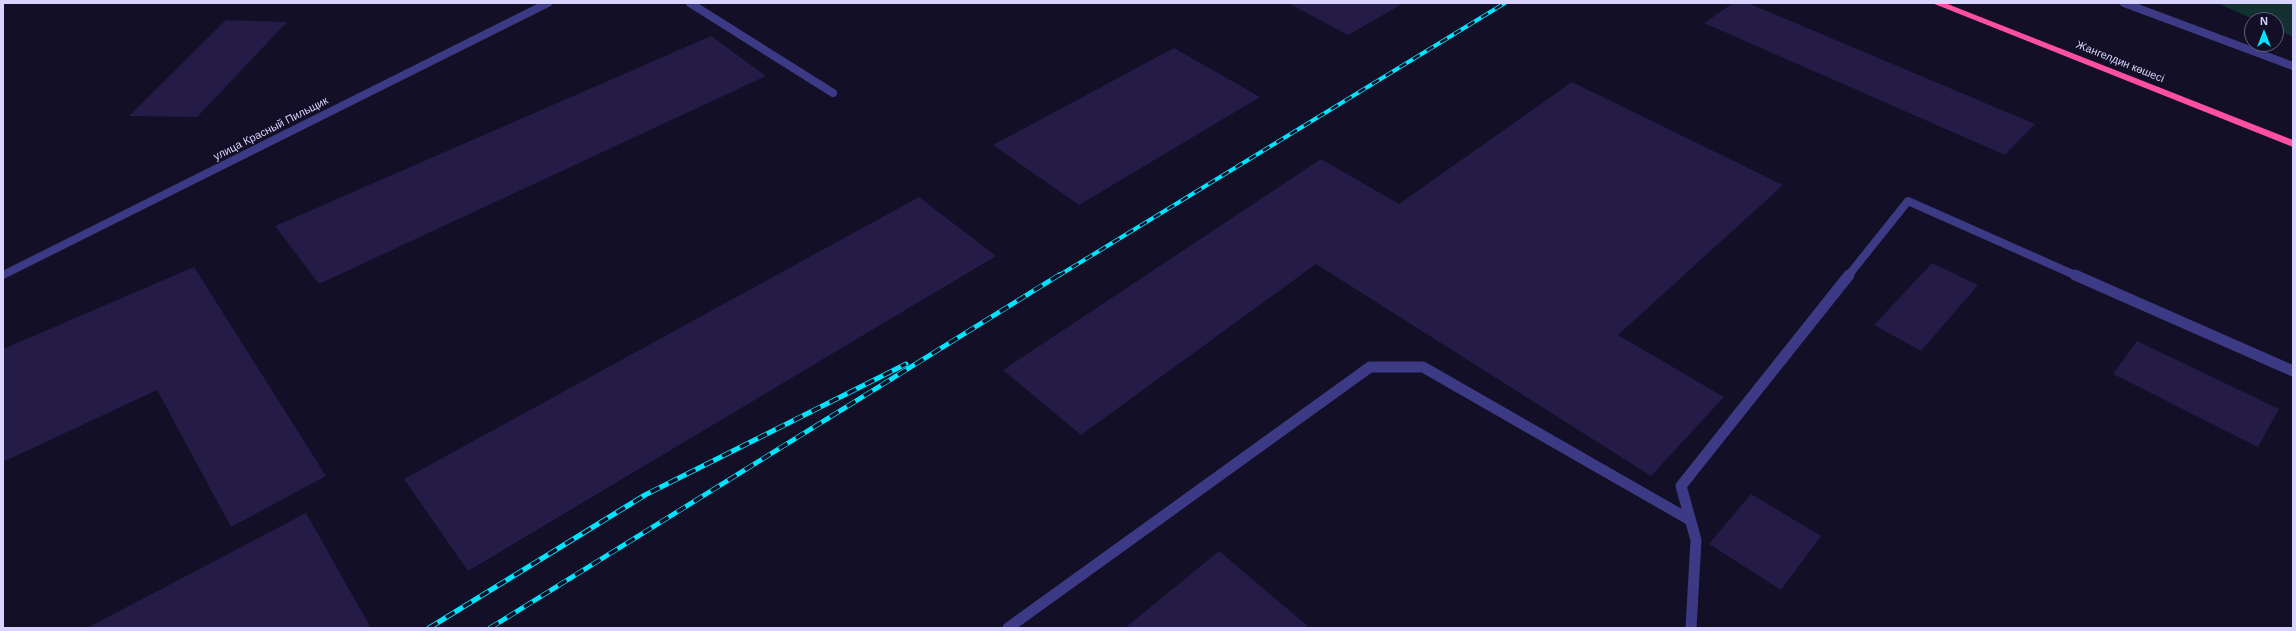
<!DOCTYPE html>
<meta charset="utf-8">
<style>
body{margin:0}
#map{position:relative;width:2296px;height:631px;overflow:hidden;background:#130f26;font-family:Arial,sans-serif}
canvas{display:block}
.frame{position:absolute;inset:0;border:4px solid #d9d4ff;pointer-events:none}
.north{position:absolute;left:2244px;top:12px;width:40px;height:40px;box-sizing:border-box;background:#130f26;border:1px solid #625e7d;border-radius:50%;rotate:0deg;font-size:11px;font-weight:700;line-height:16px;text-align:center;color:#d9d4ff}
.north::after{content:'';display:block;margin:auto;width:14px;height:18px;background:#00e5ff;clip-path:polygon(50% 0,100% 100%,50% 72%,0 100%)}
</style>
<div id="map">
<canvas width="2296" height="631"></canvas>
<div class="frame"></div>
<div class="north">N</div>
</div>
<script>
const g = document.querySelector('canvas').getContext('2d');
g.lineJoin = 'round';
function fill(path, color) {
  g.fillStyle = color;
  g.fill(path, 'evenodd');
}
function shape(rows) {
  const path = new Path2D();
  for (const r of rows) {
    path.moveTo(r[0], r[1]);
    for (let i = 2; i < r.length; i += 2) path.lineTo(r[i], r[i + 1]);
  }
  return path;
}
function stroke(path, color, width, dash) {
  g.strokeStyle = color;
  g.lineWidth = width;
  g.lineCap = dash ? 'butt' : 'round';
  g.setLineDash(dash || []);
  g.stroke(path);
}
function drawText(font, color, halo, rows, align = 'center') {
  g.font = font + ' Arial,sans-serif';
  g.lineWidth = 3;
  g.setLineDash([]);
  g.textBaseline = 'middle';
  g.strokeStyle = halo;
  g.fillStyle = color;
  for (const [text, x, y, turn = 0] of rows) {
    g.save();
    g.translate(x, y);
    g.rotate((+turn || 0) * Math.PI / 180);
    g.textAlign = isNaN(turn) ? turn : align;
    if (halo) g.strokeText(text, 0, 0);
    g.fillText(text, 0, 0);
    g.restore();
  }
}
const green = shape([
 [2217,3,2293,3,2293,37,2276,29,2276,20,2255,20]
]);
const building = shape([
 [1288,3,1404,3,1348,35],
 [1733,3,1748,3,2035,124,2005,155,1704,23],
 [226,20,287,22,197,117,129,116],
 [711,36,766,76,319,284,275,226],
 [1174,48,1260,97,1079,205,993,145],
 [1572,82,1783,185,1618,335,1724,397,1651,476,1316,264,1081,435,1003,370,1321,159,1399,204],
 [919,197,996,256,468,571,404,479],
 [1932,263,1978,285,1921,351,1874,325],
 [194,267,326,476,231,527,157,390,3,462,3,349],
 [2137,341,2279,409,2258,447,2113,374],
 [1751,494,1821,536,1781,590,1709,544],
 [306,513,371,628,87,628],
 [1219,551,1310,628,1125,628]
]);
const minorFar1 = shape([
 [690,3,833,93],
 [2124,3,2293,66],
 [3,275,548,3],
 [1848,276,1908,201,2077,276]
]);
const minor = shape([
 [2075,275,2293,371],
 [1008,628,1370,367,1423,367,1690,520],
 [1691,628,1696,540,1681,486,1849,275]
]);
const highway = shape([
 [1932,3,1945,3,2293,140,2293,147,1932,3]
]);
const railFar1 = shape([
 [1058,276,1505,3]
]);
const rail = shape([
 [429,628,645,495,906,364],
 [490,628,1059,275]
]);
const streetNames = [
 ["Жангелдин көшесі",2120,62,22],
 ["улица Красный Пильщик",271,129,-27]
];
fill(green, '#12302f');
fill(building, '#241b47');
stroke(minorFar1, '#3d3a85', 8);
stroke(minor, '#3d3a85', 11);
fill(highway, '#ff4fa3');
stroke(railFar1, '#00e5ff', 4);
stroke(rail, '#00e5ff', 5);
stroke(railFar1, '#130f26', 2.5, [8]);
stroke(rail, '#130f26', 3.5, [10]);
drawText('11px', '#d9d4ff', '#130f26', streetNames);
</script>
